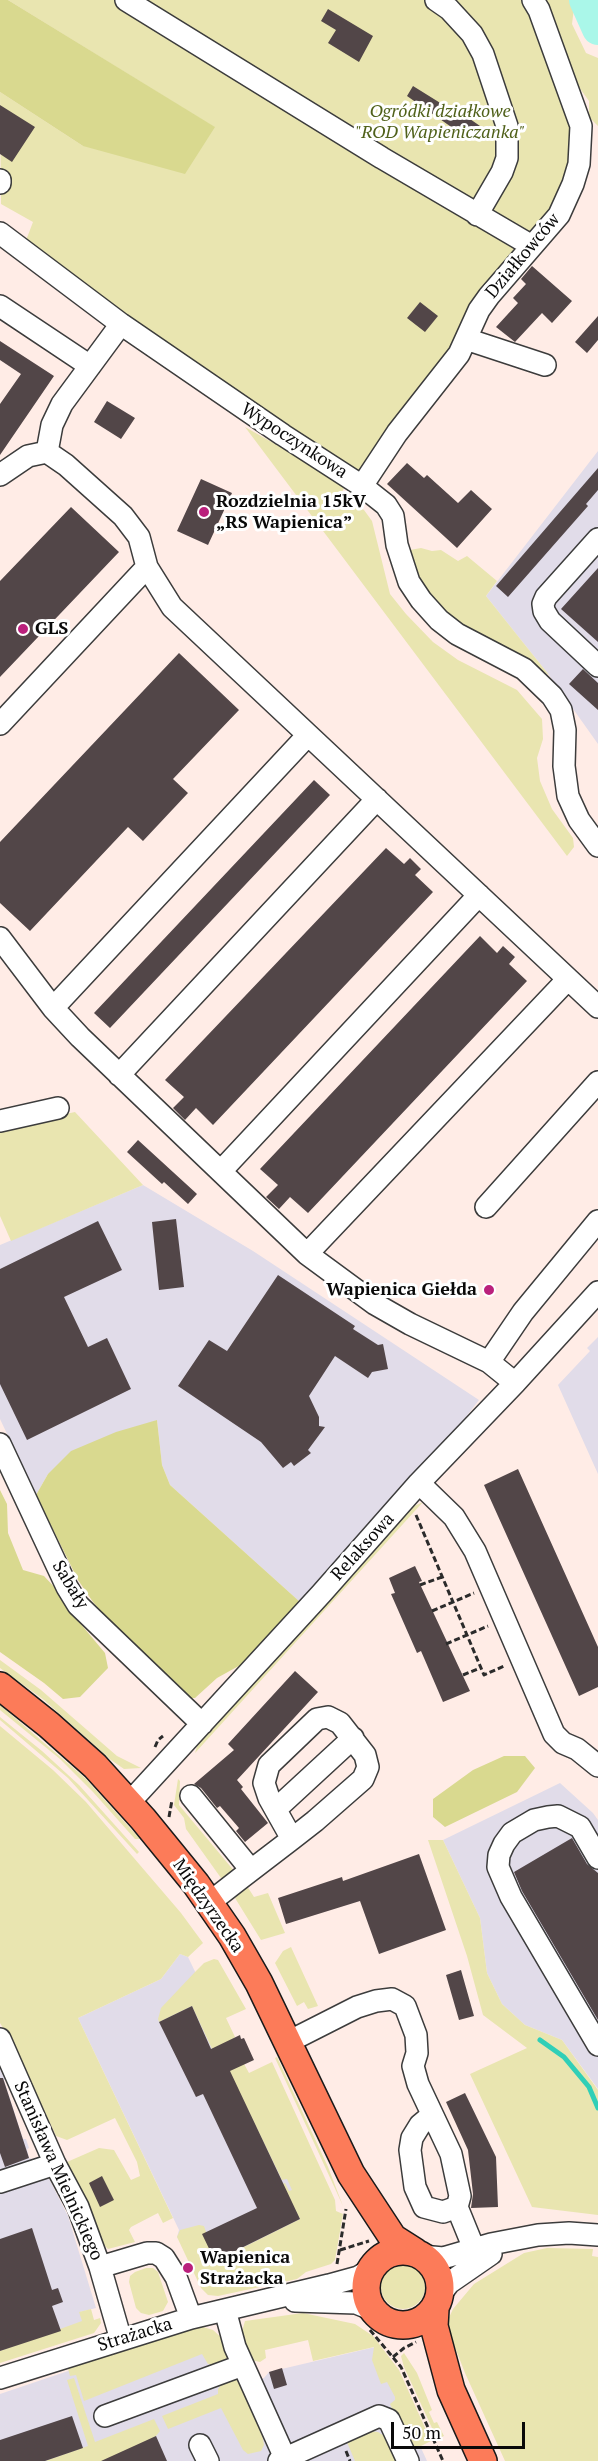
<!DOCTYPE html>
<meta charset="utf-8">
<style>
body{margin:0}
#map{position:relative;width:598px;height:2461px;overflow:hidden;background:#ffece6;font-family:"PT Serif",serif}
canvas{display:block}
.scale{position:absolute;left:391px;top:2422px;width:134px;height:27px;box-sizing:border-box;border:3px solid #090909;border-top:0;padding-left:8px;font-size:18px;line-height:21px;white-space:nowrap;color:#090909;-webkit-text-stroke:4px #fff;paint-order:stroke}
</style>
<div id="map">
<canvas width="598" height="2461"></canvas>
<div class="scale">50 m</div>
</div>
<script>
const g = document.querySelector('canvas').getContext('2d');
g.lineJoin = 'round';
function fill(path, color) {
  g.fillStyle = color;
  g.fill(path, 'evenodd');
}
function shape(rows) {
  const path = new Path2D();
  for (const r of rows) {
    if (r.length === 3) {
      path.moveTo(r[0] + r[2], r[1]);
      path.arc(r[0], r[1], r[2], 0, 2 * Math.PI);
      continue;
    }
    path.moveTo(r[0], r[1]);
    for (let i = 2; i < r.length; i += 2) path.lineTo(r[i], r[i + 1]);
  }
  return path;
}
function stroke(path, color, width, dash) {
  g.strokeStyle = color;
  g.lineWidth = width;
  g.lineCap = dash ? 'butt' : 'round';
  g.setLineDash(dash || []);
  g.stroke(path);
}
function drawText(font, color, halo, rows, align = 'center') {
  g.font = font + ' "PT Serif",serif';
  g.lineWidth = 6;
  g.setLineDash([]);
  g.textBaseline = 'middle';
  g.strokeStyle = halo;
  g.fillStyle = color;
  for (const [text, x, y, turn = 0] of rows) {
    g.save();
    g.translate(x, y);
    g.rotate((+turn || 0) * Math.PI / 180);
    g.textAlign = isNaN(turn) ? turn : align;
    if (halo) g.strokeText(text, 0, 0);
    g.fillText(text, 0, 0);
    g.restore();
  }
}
const industrial = shape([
 [598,451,598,744,549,675,486,596],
 [143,1185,253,1251,479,1400,449,1439,300,1602,170,1485,162,1465,157,1420,48,1474,36,1495,0,1419,0,1245],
 [598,1337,598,1474,558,1385,590,1351,587,1348],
 [560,1783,593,1813,598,1820,598,2089,562,2040,525,2025,502,2004,487,1973,480,1918,443,1840],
 [180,1954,188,1957,230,2044,234,2069,241,2066,324,2237,210,2291,177,2237,179,2230,78,2018,161,1979],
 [0,2068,3,2069,6,2079,4,2080,23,2139,26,2139,29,2148,27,2149,29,2158,40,2161,68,2216,96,2308,80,2312,83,2323,0,2362],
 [205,2332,232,2391,264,2378,269,2372,375,2347,427,2461,0,2461,0,2394,68,2371]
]);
const green = shape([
 [8,0,523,0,537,24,570,129,573,145,567,186,533,233,512,246,515,253,459,343,364,468,359,472,253,404,25,243,33,222,1,204,0,92,83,146,214,127],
 [541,0,575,0,572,24,586,53,598,58,598,126,589,117,589,101,568,72],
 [245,427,346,484,340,496,364,510,372,521,390,594,406,614,433,642,458,660,517,690,542,719,543,739,537,758,540,781,552,809,573,838,574,847,567,856],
 [421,548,432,551,441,550,458,561,467,556,497,581,486,596,549,675,461,630,424,593,407,558,410,550],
 [75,1112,143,1185,11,1241,0,1216,0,1128],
 [423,1502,195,1753,198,1743,412,1507],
 [0,1660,41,1690,117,1756,141,1768,124,1769,111,1760,44,1700,0,1668],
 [0,1705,85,1778,140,1839,135,1839,93,1792,60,1759,0,1710],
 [0,1717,42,1751,79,1785,139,1852,137,1854,68,1778,0,1720],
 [0,1726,53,1770,86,1802,181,1913,203,1943,188,1957,180,1954,161,1979,78,2018,173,2218,163,2223,158,2213,131,2227,129,2230,135,2242,108,2249,104,2245,86,2198,67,2162,99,2148,114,2150,131,2180,140,2176,137,2162,115,2118,67,2140,56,2136,15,2047,0,2023],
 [178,1779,180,1781,179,1805,235,1872,226,1877,221,1878,186,1829,184,1818,174,1805],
 [428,1840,443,1840,480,1918,487,1973,502,2004,525,2025,562,2040,598,2090,598,2215,532,2207,470,2074,527,2048,483,2015,467,1956],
 [247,1886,254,1897,268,1893,285,1933,261,1940,235,1898],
 [291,1947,318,2006,308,2009,304,2002,297,2006,275,1963,283,1951],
 [214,1959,218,1960,246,2009,226,2018,235,2037,231,2040,249,2073,272,2062,335,2200,336,2211,343,2214,335,2260,331,2264,306,2272,297,2279,218,2296,208,2295,201,2288,177,2237,180,2230,199,2225,204,2226,216,2261,300,2219,282,2184,285,2183,289,2191,292,2190,287,2179,282,2180,233,2079,227,2081,192,2006,159,2022,158,2019,161,2008,195,1972,204,1963],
 [277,2057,328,2167,343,2206,275,2058],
 [547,2248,593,2249,592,2256,598,2257,598,2461,505,2461,465,2373,446,2324,453,2309,474,2284,524,2253],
 [403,2287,22],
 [153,2268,158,2272,168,2302,163,2311,149,2315,141,2313,136,2308,129,2282,130,2276,135,2272,146,2268],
 [91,2309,94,2320,100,2318,101,2323,94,2333,0,2363,0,2351,82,2321,79,2312],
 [303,2313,355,2324,373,2336,399,2370,431,2441,411,2451,390,2404,395,2400,395,2397,387,2382,381,2384,372,2360,374,2347,313,2361,308,2340,265,2350,266,2358,260,2362,251,2360,241,2335,245,2321],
 [200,2326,213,2330,224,2340,228,2356,225,2362,214,2365,208,2364,202,2354,84,2401,76,2375,70,2376,67,2365],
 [404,2353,417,2373,432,2410,429,2412,434,2423,437,2422,444,2436,437,2439,404,2367,401,2356],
 [74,2378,95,2442,154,2419,160,2431,156,2436,112,2461,45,2461,88,2446,67,2380],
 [236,2378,239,2380,250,2400,250,2407,262,2433,264,2445,261,2451,248,2454,243,2450,221,2408,168,2429,162,2416,218,2394,218,2389,223,2382],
 [369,2431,378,2432,386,2437,399,2461,355,2461,346,2440]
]);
const forest = shape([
 [0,0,8,0,215,127,185,174,83,146,0,92],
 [157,1420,162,1465,170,1485,300,1602,244,1663,217,1678,195,1698,191,1698,116,1629,93,1602,78,1580,36,1495,48,1474,71,1451,116,1432],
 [0,1490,7,1504,8,1533,23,1570,44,1576,58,1591,74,1616,105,1653,108,1668,80,1697,63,1699,44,1683,0,1652],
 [504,1756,525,1756,535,1768,517,1792,445,1827,433,1817,433,1799,473,1770]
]);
const stream = shape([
 [540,2040,564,2057,589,2087,598,2108]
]);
const river = shape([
 [585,0,598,29]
]);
const building = shape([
 [328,9,373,36,359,62,328,43,336,30,321,21],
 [413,86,458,114,460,112,480,126,467,138,407,96],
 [0,105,35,127,12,162,0,154],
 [532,266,572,301,552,323,542,313,515,342,496,327,518,303,513,298,526,284,521,279],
 [420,302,438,316,425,332,407,318],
 [598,316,598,340,587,353,575,342],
 [0,341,54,376,0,455,0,404,21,374,0,360],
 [107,401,135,418,121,439,94,422],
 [407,463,424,478,427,475,458,503,471,490,492,509,457,548,387,484],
 [598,468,598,490,586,504,588,506,508,597,496,586],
 [201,479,232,493,208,545,177,531],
 [71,507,119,552,0,677,0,581],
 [598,568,598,642,561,609],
 [179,653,239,710,173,779,188,793,143,841,128,827,30,931,0,903,0,842],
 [583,669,598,683,598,710,569,684],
 [314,780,330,795,110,1028,94,1013],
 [386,848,404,864,410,858,421,869,415,875,433,892,213,1125,196,1108,185,1120,173,1108,184,1097,165,1080],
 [480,936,497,953,503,946,515,957,509,964,527,981,308,1213,290,1197,279,1209,266,1197,278,1185,260,1169],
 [138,1140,197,1194,188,1204,164,1182,162,1184,127,1152],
 [176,1219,184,1287,159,1290,152,1222],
 [98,1221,122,1270,64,1297,88,1347,107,1338,131,1389,27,1440,0,1384,0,1269],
 [278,1275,355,1326,353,1329,378,1345,383,1344,388,1369,372,1372,368,1378,335,1356,309,1396,319,1417,319,1426,325,1427,308,1450,311,1453,294,1466,291,1462,283,1468,261,1442,178,1386,209,1340,227,1351],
 [518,1469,598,1647,598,1687,579,1696,484,1485],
 [415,1566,422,1581,419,1582,470,1691,443,1702,421,1651,417,1653,391,1594,395,1593,389,1578],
 [295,1671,318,1692,237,1780,243,1787,241,1789,268,1823,245,1842,236,1831,239,1828,220,1806,217,1808,201,1788,194,1784,234,1750,228,1744],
 [572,1838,587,1864,598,1873,598,2020,522,1891,514,1872],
 [419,1854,446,1930,379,1954,360,1901,286,1924,278,1898,342,1877,343,1881],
 [461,1970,474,2016,459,2020,446,1975],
 [192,2006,211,2049,240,2035,241,2039,244,2038,254,2060,230,2071,300,2219,215,2261,202,2234,257,2208,203,2094,196,2097,159,2022],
 [0,2078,3,2078,29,2158,5,2167,0,2153],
 [465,2093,496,2157,498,2207,471,2208,473,2194,468,2150,446,2102],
 [102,2176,114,2200,100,2207,89,2183],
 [32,2228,52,2290,58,2288,63,2302,52,2306,61,2331,0,2351,0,2239],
 [282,2368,287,2385,274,2389,269,2372],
 [72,2416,83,2448,45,2461,0,2461,0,2440],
 [156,2436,167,2461,101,2461]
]);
const path = shape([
 [416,1515,484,1675,504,1666],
 [420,1585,442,1577],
 [432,1611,474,1593],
 [446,1644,488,1626],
 [463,1675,480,1668],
 [155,1747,158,1740,163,1736],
 [169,1817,172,1800],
 [340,2250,369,2241],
 [337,2264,346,2209],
 [370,2330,401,2367,443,2461],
 [393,2357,404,2348,416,2342],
 [346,2451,350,2461]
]);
const minor = shape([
 [126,0,382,158,532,246],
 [436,0,449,9,472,34,483,54,507,126,507,158,502,172,477,215],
 [0,180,0,183],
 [0,233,121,324,283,435,362,486,386,505,393,516,397,545,409,582,421,600,439,620,457,634,524,669,552,696,561,710,565,730,564,766,568,796,579,820,598,846],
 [0,306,90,366],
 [466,339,545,365],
 [47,452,52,425,62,404,121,324],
 [0,475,28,456,47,452,66,465,123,516,139,537,147,567,172,607,598,1007],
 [362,486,397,433,459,354,479,310,489,296,559,215,573,184,579,164,581,126,539,10,533,0],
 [598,539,546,597,543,604,544,611,550,621,598,666],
 [0,724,147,567],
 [0,938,53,1008,80,1037,307,1254,375,1304,410,1324,489,1362,515,1383],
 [53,1008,308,735],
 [119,1075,377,799],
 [0,1121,58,1108],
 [221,1171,479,895],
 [486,1207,598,1082],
 [307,1254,568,979],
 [489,1362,523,1312,598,1221],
 [0,1444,67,1587,78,1605,202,1724],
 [419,1483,454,1517,475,1551,554,1734,563,1743,577,1749,598,1766],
 [191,1796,251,1870],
 [129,1803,321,1594,419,1483,515,1383,598,1292],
 [276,1809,353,1738],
 [598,1858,580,1827,558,1816,548,1817,534,1820,512,1833,504,1844,499,1855,498,1867,511,1897,598,2045],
 [209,1903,241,1878,292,1839,315,1821,363,1779,368,1767,365,1755,340,1723,328,1717,317,1719,269,1765,264,1783,269,1798,292,1839],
 [0,2039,55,2164,78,2207,100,2267,121,2340],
 [288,2042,357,2007,376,2001,392,1999,405,2006,416,2035,417,2053,413,2066,418,2084,451,2154,460,2196,457,2207,479,2261],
 [432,2115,420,2125,412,2138,410,2150,415,2187,424,2207,443,2212,457,2207],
 [0,2182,55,2164],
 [422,2256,443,2258,491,2244,538,2235,569,2233,598,2235],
 [100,2267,147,2253,156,2253,164,2258,176,2277,191,2318],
 [440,2295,449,2283,491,2254],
 [295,2301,356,2303,373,2310],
 [225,2310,235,2347,285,2458],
 [0,2378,191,2318,329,2285,358,2277,370,2270],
 [105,2416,243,2365],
 [200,2445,208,2461],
 [279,2461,379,2416,389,2420,408,2461]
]);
const major = shape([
 [0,1686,49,1725,95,1766,143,1819,196,1884,232,1936,259,1983,351,2174,393,2238,415,2252],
 [403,2288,37],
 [435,2309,434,2326,451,2390,483,2461]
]);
const markers = [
 [204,512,6,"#ba207c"],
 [23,629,6,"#ba207c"],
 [489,1290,6,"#ba207c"],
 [188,2268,6,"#ba207c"]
];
const parkNames = [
 ["Ogródki działkowe",440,112],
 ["\"ROD Wapieniczanka\"",440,133]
];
const streetNames = [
 ["Działkowców",523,256,-50],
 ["Wypoczynkowa",294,441,33],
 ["Relaksowa",363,1547,-48],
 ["Sabały",70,1585,59],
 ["Międzyrzecka",208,1906,55],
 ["Stanisława Mielnickiego",58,2171,66],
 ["Strażacka",135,2335,-17]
];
const poiNames = [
 ["Rozdzielnia 15kV",216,502],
 ["„RS Wapienica”",216,523],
 ["GLS",35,629],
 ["Wapienica Giełda",477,1290,"right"],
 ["Wapienica",200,2258],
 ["Strażacka",200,2279]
];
fill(industrial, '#e1dce9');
fill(green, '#e9e5b0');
fill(forest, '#d9d98f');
stroke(stream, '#30cfb7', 5);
stroke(river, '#aaf7e9', 32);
fill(building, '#524648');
stroke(minor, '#3c3c3c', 24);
stroke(major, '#1a1a1a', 30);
stroke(path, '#2b2b2b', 3, [6, 3]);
stroke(minor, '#fff', 21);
stroke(major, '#fc7b59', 27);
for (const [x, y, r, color] of markers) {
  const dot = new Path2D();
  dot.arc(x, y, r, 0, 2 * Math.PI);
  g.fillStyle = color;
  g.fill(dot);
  stroke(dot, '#fff', 2);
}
drawText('italic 18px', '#50611a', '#fff', parkNames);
drawText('18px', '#090909', '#fff', streetNames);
drawText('bold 18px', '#090909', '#fff', poiNames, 'left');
</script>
